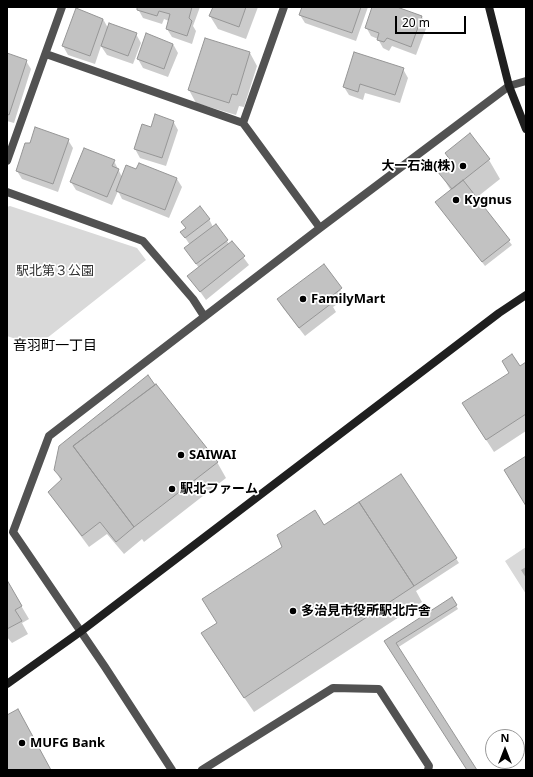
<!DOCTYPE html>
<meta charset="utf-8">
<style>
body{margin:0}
#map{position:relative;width:533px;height:777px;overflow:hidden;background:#fff;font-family:"Noto Sans",sans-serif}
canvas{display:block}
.frame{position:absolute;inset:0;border:8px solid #000;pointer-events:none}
.north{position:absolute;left:485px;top:729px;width:40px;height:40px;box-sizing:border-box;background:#fff;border:1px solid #999;border-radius:50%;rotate:0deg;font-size:11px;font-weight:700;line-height:16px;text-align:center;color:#000}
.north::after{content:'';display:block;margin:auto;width:14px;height:18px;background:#000;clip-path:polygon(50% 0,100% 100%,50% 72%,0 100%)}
.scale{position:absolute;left:395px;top:16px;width:71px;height:18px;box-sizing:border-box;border:2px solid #000;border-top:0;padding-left:5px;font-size:12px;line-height:14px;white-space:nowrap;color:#000;-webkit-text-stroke:3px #fff;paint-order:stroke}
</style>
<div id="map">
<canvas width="533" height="777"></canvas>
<div class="frame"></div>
<div class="north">N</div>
<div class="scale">20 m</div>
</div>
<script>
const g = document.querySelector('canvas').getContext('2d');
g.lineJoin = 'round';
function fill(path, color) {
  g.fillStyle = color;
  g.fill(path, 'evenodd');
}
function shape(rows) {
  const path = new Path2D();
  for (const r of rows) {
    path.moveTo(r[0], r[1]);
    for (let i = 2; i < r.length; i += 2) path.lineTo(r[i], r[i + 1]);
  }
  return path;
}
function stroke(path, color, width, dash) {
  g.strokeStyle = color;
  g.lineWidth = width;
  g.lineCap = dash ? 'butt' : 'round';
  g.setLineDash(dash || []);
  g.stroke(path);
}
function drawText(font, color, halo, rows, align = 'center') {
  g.font = font + ' "Noto Sans","Noto Sans JP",sans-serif';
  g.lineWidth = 3.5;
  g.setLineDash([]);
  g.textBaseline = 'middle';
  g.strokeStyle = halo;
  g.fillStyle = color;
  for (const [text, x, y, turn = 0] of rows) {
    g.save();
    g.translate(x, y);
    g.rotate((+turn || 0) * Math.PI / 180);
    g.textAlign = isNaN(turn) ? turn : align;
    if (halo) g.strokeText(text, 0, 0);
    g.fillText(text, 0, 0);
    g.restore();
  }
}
const green = shape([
 [10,206,137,248,146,260,37,346,7,336,7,207],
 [526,547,526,594,505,561]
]);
const shadow = shape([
 [138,7,200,7,193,26,196,31,192,44,172,37,167,29,169,21,164,19,162,24,143,18,138,9],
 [214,7,258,7,246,39,218,29,210,16],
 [303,7,368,7,356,41,305,23,300,15],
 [373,7,394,7,422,17,427,26,416,55,392,46,389,51,383,48,378,39,371,36,366,27],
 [103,19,108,28,136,34,141,43,133,64,107,55,101,46,95,64,68,55,63,46],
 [206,39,250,53,257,66,244,107,239,106,236,115,196,103,189,90],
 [173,44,178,53,168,77,143,68,138,59],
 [7,54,26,61,31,69,14,123,7,121],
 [403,69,408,78,400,103,365,93,363,100,349,95,344,87],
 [173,121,178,130,166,166,140,158,135,149,151,128],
 [469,135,489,160,500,179,476,198,512,245,485,266,439,206,451,191,439,171,451,162,446,153],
 [68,140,73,148,58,192,22,179,17,171],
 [114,161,122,177,137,170,177,179,182,187,169,218,122,199,118,191,112,205,76,190,71,182],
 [209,219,213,227,216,225,229,244,232,242,249,265,206,300,189,276,199,268,185,248,190,245,182,233,186,229,182,222],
 [323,266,346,298,333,307,336,312,305,336,283,308,278,300],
 [526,363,526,431,494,452,463,404],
 [217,462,226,478,144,542,142,539,124,554,107,534,89,547,57,504,49,492,61,481,55,469],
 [401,475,459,563,416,591,422,602,254,712,211,649,217,623,203,599,324,526],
 [526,567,526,578,521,570],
 [7,582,29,619,22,623,28,634,12,643,7,637],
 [452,598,458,609,397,648,476,770,468,770,387,645]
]);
const building = shape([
 [137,7,192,7,189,18,192,21,187,36,166,29,170,14,159,11,157,16,137,10,137,7],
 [213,7,246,7,239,27,209,16,213,7],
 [302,7,361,7,352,33,299,15,302,7],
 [372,7,397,7,422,16,411,47,387,38,384,42,377,40,379,33,365,28,372,7],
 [76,8,103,19,90,56,62,46,76,8],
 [109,23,137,33,128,56,101,46,109,23],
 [146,33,173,44,164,69,137,59,146,33],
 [205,38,250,52,237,95,232,94,229,103,188,90,205,38],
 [354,52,404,68,395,95,360,84,358,92,343,87,354,52],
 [7,53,27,60,9,115,7,114,7,53],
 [155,114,174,121,162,158,134,149,142,124,151,127,155,114],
 [35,127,69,139,53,184,16,171,25,143,30,143,35,127],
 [470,133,490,159,452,189,437,171,451,161,445,153,470,133],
 [84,148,115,160,112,166,119,169,107,197,70,182,84,148],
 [139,163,177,178,165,210,116,191,126,165,136,169,139,163],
 [463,180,510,240,482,262,435,202,463,180],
 [200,206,210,219,185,238,180,232,186,228,181,222,200,206],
 [216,224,228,240,196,264,184,248,216,224],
 [232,241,245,256,200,292,187,276,232,241],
 [324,264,342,288,328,299,332,303,299,328,277,299,324,264],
 [512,354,520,366,526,362,526,414,486,440,462,403,509,373,502,361,512,354],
 [148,375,155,385,73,446,134,527,116,542,100,522,82,536,48,492,62,479,54,470,59,446,148,375],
 [156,384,218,462,134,527,73,446,156,384],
 [526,456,526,506,504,470,526,456],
 [401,474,457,558,414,586,359,502,401,474],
 [359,502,414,586,244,698,201,633,217,623,202,599,282,547,277,535,315,510,324,525,359,502],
 [7,580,22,606,15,610,22,621,7,629,7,580],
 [452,597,457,605,396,643,477,770,467,770,384,641,452,597],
 [18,709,51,770,7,770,7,715,18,709]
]);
const lane = shape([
 [202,770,333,688,379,689,429,766,428,770]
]);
const street = shape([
 [46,54,243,123,320,228],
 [243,123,284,7],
 [7,161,62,7],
 [7,192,143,241,193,299,204,316],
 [172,770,105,667,13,532,49,436,320,228,509,86,526,81]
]);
const secondary = shape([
 [489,7,509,86,526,129],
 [7,684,80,632,499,313,526,295]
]);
const markers = [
 [463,166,4,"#000"],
 [456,200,4,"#000"],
 [303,299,4,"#000"],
 [181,455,4,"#000"],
 [172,489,4,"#000"],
 [293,611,4,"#000"],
 [22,743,4,"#000"]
];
const poiNames = [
 ["大一石油(株)",455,166,"right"],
 ["Kygnus",464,200],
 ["FamilyMart",311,299],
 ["SAIWAI",189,455],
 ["駅北ファーム",180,489],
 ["多治見市役所駅北庁舎",301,611],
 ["MUFG Bank",30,743]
];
const parkNames = [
 ["駅北第３公園",55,271]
];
const neighbourhoodNames = [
 ["音羽町一丁目",55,346]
];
fill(green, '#d9d9d9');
fill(shadow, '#0003');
fill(building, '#c2c2c2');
stroke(building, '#969696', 1);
stroke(lane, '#525252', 8);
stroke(street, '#525252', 8);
stroke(secondary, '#1f1f1f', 8);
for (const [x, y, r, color] of markers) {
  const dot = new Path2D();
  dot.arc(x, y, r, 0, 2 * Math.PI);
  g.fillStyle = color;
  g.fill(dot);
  stroke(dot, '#fff', 1.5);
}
drawText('bold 13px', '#000', '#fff', poiNames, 'left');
drawText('13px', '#303030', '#fff', parkNames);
drawText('14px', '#000', '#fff', neighbourhoodNames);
</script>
